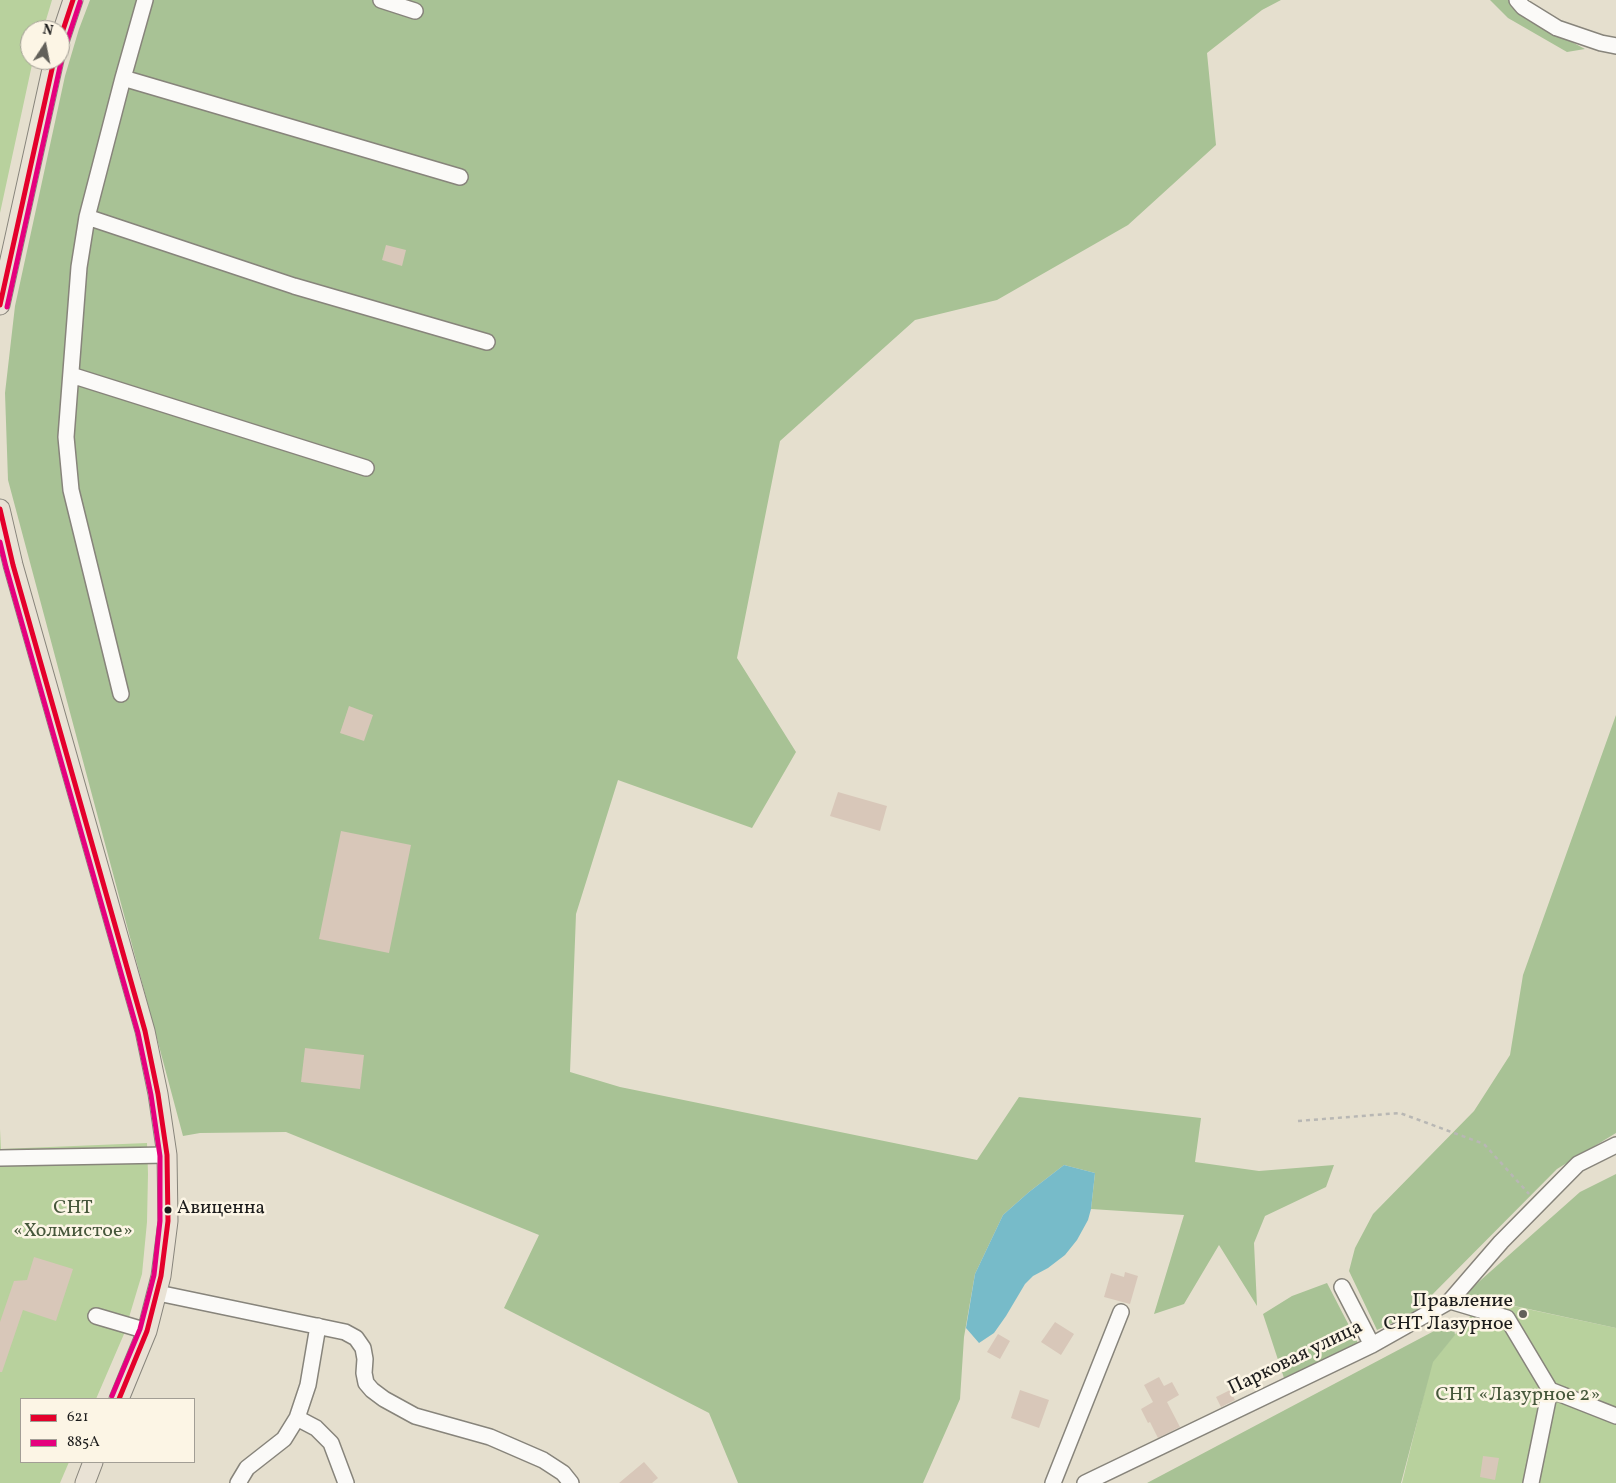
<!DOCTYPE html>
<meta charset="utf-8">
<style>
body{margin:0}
#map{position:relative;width:1616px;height:1483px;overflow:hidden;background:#e5dfce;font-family:Vollkorn,serif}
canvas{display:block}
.legend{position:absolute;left:20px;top:1398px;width:175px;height:65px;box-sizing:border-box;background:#fcf5e5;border:1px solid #a29e95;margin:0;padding:6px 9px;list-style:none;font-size:15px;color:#1c1c1c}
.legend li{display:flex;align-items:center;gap:10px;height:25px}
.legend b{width:25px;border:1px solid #a29e95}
.north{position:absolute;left:20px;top:20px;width:50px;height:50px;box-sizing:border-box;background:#fcf5e5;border:1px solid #a29e95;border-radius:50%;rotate:11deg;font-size:14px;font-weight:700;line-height:20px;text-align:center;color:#1c1c1c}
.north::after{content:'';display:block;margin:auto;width:18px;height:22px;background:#62605a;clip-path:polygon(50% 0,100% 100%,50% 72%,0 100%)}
</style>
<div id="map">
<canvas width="1616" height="1483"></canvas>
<ul class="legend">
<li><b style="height:6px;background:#e4002b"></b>621</li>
<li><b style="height:6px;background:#e5007d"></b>885А</li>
</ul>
<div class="north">N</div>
</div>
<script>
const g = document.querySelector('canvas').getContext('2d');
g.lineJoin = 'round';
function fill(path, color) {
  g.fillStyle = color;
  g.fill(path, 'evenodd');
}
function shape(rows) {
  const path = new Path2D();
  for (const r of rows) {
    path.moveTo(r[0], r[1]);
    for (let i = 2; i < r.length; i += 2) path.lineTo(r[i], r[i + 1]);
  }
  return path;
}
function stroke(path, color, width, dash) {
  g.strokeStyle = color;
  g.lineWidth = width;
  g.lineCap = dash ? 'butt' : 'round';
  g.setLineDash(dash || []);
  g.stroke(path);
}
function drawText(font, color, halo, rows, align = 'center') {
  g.font = font + ' Vollkorn,serif';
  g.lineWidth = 5;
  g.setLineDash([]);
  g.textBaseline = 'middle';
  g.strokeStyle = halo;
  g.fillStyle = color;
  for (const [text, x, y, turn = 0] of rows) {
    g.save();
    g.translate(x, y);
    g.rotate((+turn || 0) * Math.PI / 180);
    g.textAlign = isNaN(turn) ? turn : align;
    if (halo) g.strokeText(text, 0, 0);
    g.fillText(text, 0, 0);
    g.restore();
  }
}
const green = shape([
 [0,0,52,0,43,30,30,30,30,60,33,60,0,213],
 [0,1129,1,1149,147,1143,148,1174,147,1222,142,1274,124,1334,96,1399,21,1399,21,1462,69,1462,60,1483,0,1483],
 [1485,1300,1616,1328,1616,1483,1402,1483,1432,1362,1476,1309]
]);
const forest = shape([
 [90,0,1281,0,1262,10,1207,53,1216,145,1128,225,997,300,915,320,780,441,737,658,796,752,752,828,618,780,576,914,570,1072,620,1087,977,1160,1019,1097,1201,1118,1195,1162,1259,1171,1334,1165,1326,1187,1265,1216,1254,1243,1257,1306,1219,1245,1184,1304,1154,1314,1184,1215,1091,1209,1095,1173,1064,1165,1029,1192,1003,1215,975,1274,964,1337,960,1399,923,1483,738,1483,709,1413,504,1308,539,1235,286,1132,200,1133,183,1136,8,480,5,393,15,306,65,76,79,29],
 [1490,0,1508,0,1516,12,1585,49,1567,52,1508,18],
 [1616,715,1616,1133,1557,1169,1414,1313,1377,1330,1349,1271,1355,1248,1373,1214,1474,1111,1510,1055,1523,975],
 [1616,1174,1616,1328,1464,1295,1580,1192],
 [1327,1283,1358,1343,1284,1378,1263,1314,1292,1296],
 [1453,1321,1455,1335,1433,1362,1401,1483,1147,1483]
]);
const water = shape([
 [1064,1165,1095,1173,1091,1209,1088,1220,1077,1240,1065,1255,1048,1268,1033,1276,1025,1284,1006,1316,994,1333,979,1343,966,1328,975,1274,1003,1215,1029,1192]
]);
const building = shape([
 [386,245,406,250,402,266,382,260],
 [349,706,373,715,364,741,340,733],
 [838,792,887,806,880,831,830,816],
 [341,831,411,845,389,953,319,939],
 [305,1048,364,1055,360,1089,301,1082],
 [34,1257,73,1269,56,1321,23,1310,2,1372,0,1372,0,1322,14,1281,27,1280],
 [1125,1272,1138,1276,1130,1304,1104,1297,1111,1273,1124,1277],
 [1055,1322,1074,1334,1061,1355,1041,1342],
 [998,1334,1010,1341,1000,1359,987,1352],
 [1159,1377,1164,1386,1172,1382,1179,1395,1167,1402,1180,1427,1158,1438,1150,1422,1148,1423,1141,1409,1153,1402,1144,1385],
 [1020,1390,1049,1400,1039,1428,1011,1418],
 [1230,1390,1235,1400,1221,1407,1216,1397],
 [1483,1456,1499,1458,1495,1480,1480,1477],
 [644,1462,658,1478,652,1483,619,1483]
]);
const path = shape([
 [1298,1121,1400,1113,1484,1144,1529,1194]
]);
const minor = shape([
 [381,0,415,11],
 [1517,0,1523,7,1557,28,1601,43,1616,46],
 [123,78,460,177],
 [87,217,294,286,487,342],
 [71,375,366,468],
 [121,694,71,490,66,437,79,267,87,217,123,78,145,0],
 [0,1158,167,1155],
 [1342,1287,1372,1345],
 [158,1293,345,1332,356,1338,363,1348,365,1359,364,1373,366,1383,372,1390,384,1399,415,1416,490,1437,543,1460,563,1473,571,1483],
 [1450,1301,1507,1318,1550,1390,1616,1416],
 [96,1316,147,1331],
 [297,1418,316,1428,331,1443,346,1483],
 [238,1483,247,1468,284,1439,297,1418,308,1385,318,1326],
 [1053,1483,1121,1312],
 [1085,1483,1372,1345,1450,1301,1501,1242,1578,1164,1616,1145],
 [1531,1483,1550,1390]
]);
const major = shape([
 [60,39,73,0],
 [0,305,54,60],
 [0,509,13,565,145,1031,158,1094,167,1155,168,1221,161,1276,147,1331,119,1399],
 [85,1483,93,1462]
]);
const bus1 = shape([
 [60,39,73,0],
 [0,305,54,60],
 [0,509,13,565,145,1031,158,1094,167,1155,168,1221,161,1276,147,1331,119,1399]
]);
const bus2 = shape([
 [67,41,80,2],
 [7,307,61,62],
 [0,542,6,567,138,1033,151,1095,160,1156,160,1221,154,1275,140,1329,112,1396]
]);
const markers = [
 [168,1210,4.5,"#1c1c1c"],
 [1523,1314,5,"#62605a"]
];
const busNames = [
 ["Авиценна",177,1210]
];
const parkNames = [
 ["СНТ",73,1209],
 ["«Холмистое»",73,1232],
 ["СНТ «Лазурное 2»",1518,1396]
];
const poiNames = [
 ["Правление",1513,1302],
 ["СНТ Лазурное",1513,1325]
];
const streetNames = [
 ["Парковая улица",1296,1359,-26]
];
fill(green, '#b8d19d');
fill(forest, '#a8c295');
fill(water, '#77bbc9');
fill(building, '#d8c7b9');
stroke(minor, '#87847b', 18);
stroke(major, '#87847b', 21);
stroke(path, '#b8b7b4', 2.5, [4, 4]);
stroke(minor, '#fbfaf8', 15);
stroke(major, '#e9e2d5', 19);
stroke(bus1, '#e4002b', 5);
stroke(bus2, '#e5007d', 5);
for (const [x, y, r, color] of markers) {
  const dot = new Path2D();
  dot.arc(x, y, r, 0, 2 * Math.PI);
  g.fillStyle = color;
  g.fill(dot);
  stroke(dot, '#fcf5e5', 2);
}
drawText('19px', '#1c1c1c', '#fcf5e5', busNames, 'left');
drawText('20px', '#46573b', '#fcf5e5', parkNames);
drawText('20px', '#1c1c1c', '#fcf5e5', poiNames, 'right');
drawText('20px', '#1c1c1c', '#fcf5e5', streetNames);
</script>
